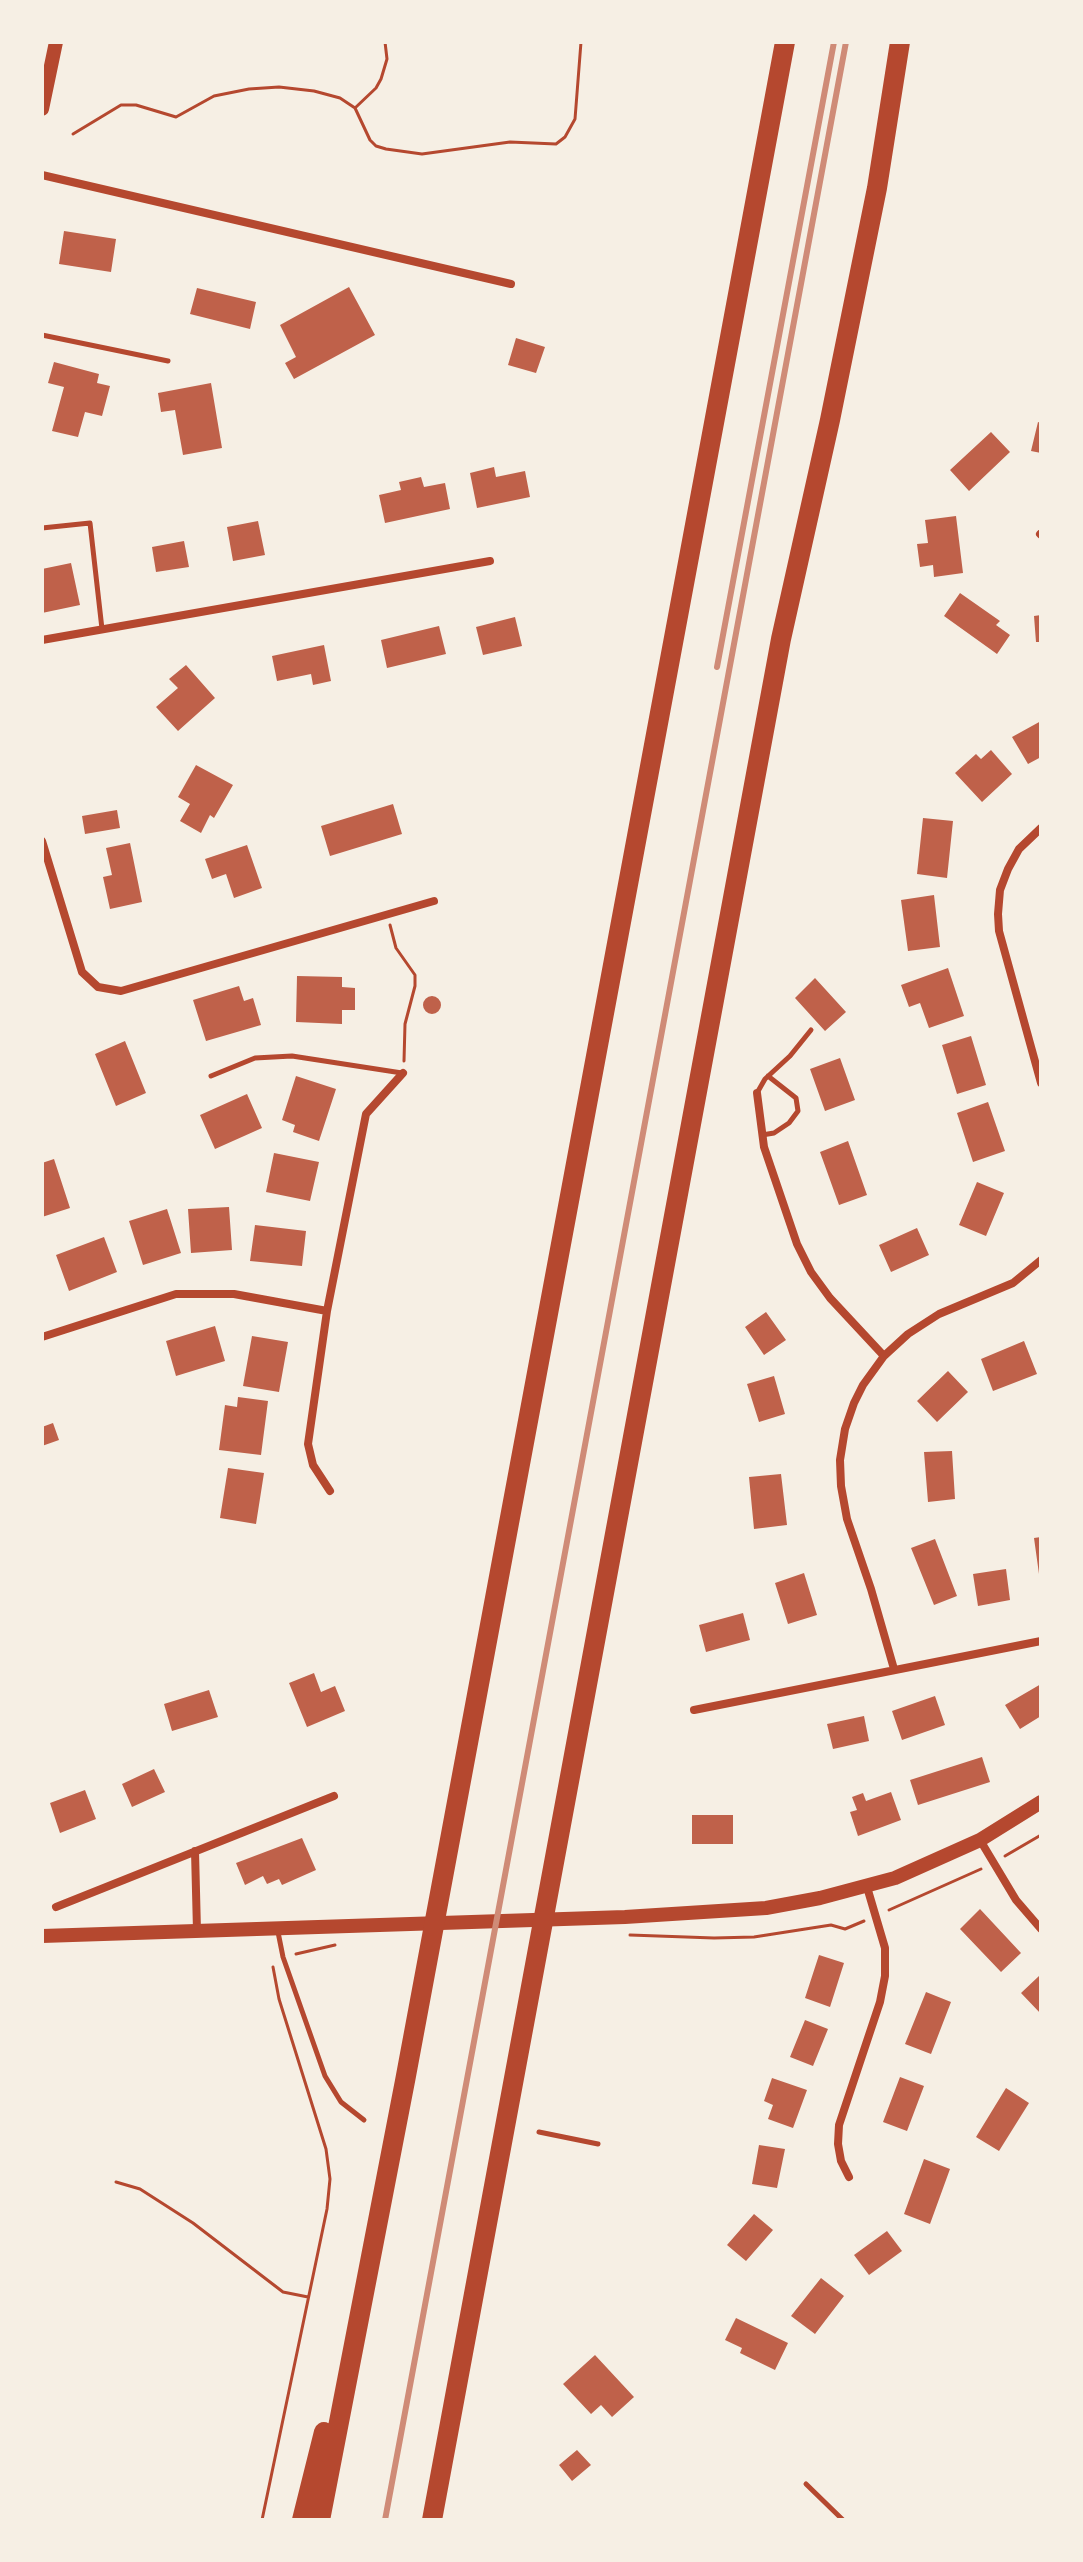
<!DOCTYPE html>
<style>
body{margin:0}
#map{position:relative;width:1083px;height:2562px;overflow:hidden;background:#f6efe4;font-family:"Libre Baskerville",serif}
canvas{display:block}
.frame{position:absolute;inset:0;border:44px solid #f6efe4;pointer-events:none}
</style>
<div id="map">
<canvas width="1083" height="2562"></canvas>
<div class="frame"></div>
</div>
<script>
const g = document.querySelector('canvas').getContext('2d');
g.lineJoin = 'round';
function fill(path, color) {
  g.fillStyle = color;
  g.fill(path, 'evenodd');
}
function shape(rows) {
  const path = new Path2D();
  for (const r of rows) {
    if (r.length === 3) {
      path.moveTo(r[0] + r[2], r[1]);
      path.arc(r[0], r[1], r[2], 0, 2 * Math.PI);
      continue;
    }
    path.moveTo(r[0], r[1]);
    for (let i = 2; i < r.length; i += 2) path.lineTo(r[i], r[i + 1]);
  }
  return path;
}
function stroke(path, color, width, dash) {
  g.strokeStyle = color;
  g.lineWidth = width;
  g.lineCap = dash ? 'butt' : 'round';
  g.setLineDash(dash || []);
  g.stroke(path);
}
const building = shape([
 [64,231,116,239,111,272,59,264],
 [349,287,375,335,294,379,285,363,296,357,280,325],
 [197,288,256,302,250,329,190,314],
 [516,338,545,347,536,373,508,365],
 [54,362,99,374,97,383,110,386,102,416,85,412,78,437,52,431,64,387,48,383],
 [211,383,222,448,183,455,175,410,161,412,158,393],
 [1038,422,1041,423,1041,453,1031,451],
 [991,432,1010,452,969,491,950,470],
 [494,467,496,477,525,471,530,497,477,508,470,473],
 [421,477,424,487,445,483,450,509,385,523,379,495,401,490,399,482],
 [956,516,963,573,934,577,933,565,920,567,917,544,928,543,925,520],
 [258,521,265,555,233,561,227,527],
 [184,541,189,567,156,572,152,547],
 [71,563,80,605,42,613,42,569],
 [960,593,1000,621,996,625,1010,635,997,654,944,616],
 [1041,615,1041,642,1036,642,1034,616],
 [515,617,522,646,483,655,476,627],
 [439,626,446,654,387,668,381,640],
 [324,645,331,681,313,685,311,674,277,681,272,656],
 [186,665,215,698,178,731,156,707,178,688,169,679],
 [1041,721,1041,757,1028,764,1012,737],
 [991,750,1012,774,982,802,955,773,976,754,981,759],
 [196,765,233,785,214,818,210,815,201,833,180,821,190,804,178,797],
 [393,804,402,834,330,856,321,826],
 [117,810,120,828,85,834,82,816],
 [923,818,953,821,947,878,917,874],
 [130,843,142,902,110,909,103,877,112,875,106,848],
 [247,845,262,888,234,898,226,874,212,879,205,859],
 [934,895,940,947,908,951,901,900],
 [948,968,964,1016,929,1028,920,1003,909,1007,901,985],
 [297,976,342,977,342,987,355,988,355,1010,342,1010,342,1024,296,1022],
 [815,978,846,1012,825,1031,795,998],
 [239,986,244,1001,253,998,261,1025,206,1041,193,1000],
 [432,1005,9],
 [971,1036,986,1085,957,1094,942,1045],
 [125,1041,146,1093,116,1106,95,1054],
 [840,1058,855,1100,825,1111,810,1069],
 [296,1076,336,1089,319,1141,293,1132,295,1125,282,1120],
 [247,1094,262,1128,215,1149,200,1115],
 [988,1102,1005,1151,973,1162,957,1113],
 [848,1141,867,1195,839,1205,820,1152],
 [274,1153,319,1162,310,1201,266,1192],
 [54,1159,70,1208,42,1217,42,1163],
 [977,1182,1004,1193,986,1236,959,1225],
 [229,1207,232,1250,191,1253,188,1209],
 [167,1209,181,1253,143,1265,129,1221],
 [255,1225,306,1231,302,1266,250,1261],
 [917,1228,929,1255,891,1272,879,1245],
 [104,1237,117,1272,69,1291,56,1255],
 [766,1312,786,1340,764,1355,745,1327],
 [215,1326,225,1361,176,1376,166,1341],
 [252,1336,288,1342,279,1392,243,1386],
 [1024,1341,1037,1374,993,1391,981,1359],
 [948,1371,968,1392,937,1422,917,1401],
 [774,1376,785,1414,759,1422,747,1384],
 [238,1397,268,1401,261,1455,219,1450,225,1405,237,1407],
 [53,1423,59,1440,42,1446,42,1427],
 [952,1451,955,1499,928,1502,924,1452],
 [228,1468,264,1473,256,1524,220,1518],
 [781,1474,787,1525,754,1529,749,1477],
 [1041,1537,1041,1574,1039,1574,1034,1538],
 [935,1539,957,1596,934,1605,911,1548],
 [1006,1569,1010,1600,978,1606,973,1574],
 [804,1573,817,1615,788,1624,775,1583],
 [743,1613,750,1640,706,1652,699,1625],
 [314,1673,321,1692,335,1686,345,1711,307,1727,289,1683],
 [1041,1684,1041,1716,1020,1729,1005,1705],
 [209,1690,218,1717,172,1731,164,1704],
 [935,1696,945,1725,902,1740,892,1711],
 [864,1716,869,1741,833,1749,827,1724],
 [982,1757,990,1782,918,1805,910,1780],
 [154,1769,165,1792,132,1807,122,1784],
 [85,1790,96,1819,60,1833,50,1803],
 [891,1792,901,1820,858,1836,850,1812,857,1810,852,1797,863,1793,866,1801],
 [692,1815,733,1815,733,1844,692,1844],
 [302,1838,316,1870,282,1885,279,1879,267,1884,263,1876,245,1885,236,1863],
 [980,1909,1021,1953,1001,1972,960,1929],
 [819,1955,844,1963,830,2007,805,1998],
 [1039,1976,1041,1978,1041,2014,1021,1993],
 [926,1992,951,2002,931,2054,905,2044],
 [805,2020,828,2029,813,2066,790,2057],
 [900,2077,924,2086,907,2131,883,2122],
 [772,2078,807,2090,793,2128,768,2119,773,2105,764,2101],
 [1006,2088,1029,2103,999,2151,976,2137],
 [759,2145,785,2149,777,2188,752,2184],
 [924,2159,950,2169,930,2224,904,2214],
 [754,2214,773,2230,746,2261,727,2245],
 [887,2231,902,2251,869,2275,854,2255],
 [821,2278,844,2296,815,2334,791,2316],
 [736,2318,788,2343,775,2370,740,2353,742,2348,725,2340],
 [595,2355,634,2397,612,2417,601,2405,591,2414,563,2384],
 [577,2450,591,2465,572,2481,559,2465]
]);
const path = shape([
 [355,108,370,140,376,146,386,149,422,154,510,142,556,144,565,137,575,119,581,42],
 [73,134,121,105,136,105,176,117,214,96,249,89,279,87,314,91,340,98,355,108,376,88,381,79,387,59,385,42],
 [390,925,396,948,415,975,415,986,405,1024,404,1061],
 [1005,1856,1041,1835],
 [889,1910,981,1869],
 [630,1935,714,1938,754,1937,831,1925,845,1929,864,1921],
 [296,1954,335,1945],
 [116,2182,140,2189,193,2223,283,2292,308,2297],
 [262,2520,327,2209,330,2179,326,2149,279,1999,273,1967]
]);
const service = shape([
 [42,335,168,361],
 [42,528,90,523,102,629],
 [211,1076,255,1058,292,1056,402,1073],
 [757,1093,765,1079,790,1056,811,1030],
 [762,1135,774,1133,789,1123,798,1111,796,1098,768,1076],
 [278,1932,283,1957,325,2076,341,2102,364,2120],
 [539,2132,598,2144],
 [806,2484,843,2520]
]);
const minor = shape([
 [42,175,511,284],
 [1040,534,1041,535],
 [42,640,490,561],
 [1041,828,1019,849,1008,869,1000,890,998,914,999,931,1041,1083],
 [42,841,82,972,98,987,121,991,434,901],
 [757,1093,764,1147,797,1244,811,1272,830,1298,884,1356],
 [42,1337,176,1294,234,1294,327,1311],
 [330,1491,313,1465,308,1444,327,1311,366,1114,403,1073],
 [894,1669,871,1589,847,1519,841,1486,840,1460,845,1429,854,1403,863,1385,884,1356,908,1334,939,1314,1013,1283,1041,1260],
 [694,1710,1041,1641],
 [980,1840,1016,1900,1041,1929],
 [195,1851,197,1931],
 [56,1907,334,1796],
 [849,2177,841,2161,838,2144,839,2125,880,2002,885,1976,885,1948,867,1887]
]);
const tertiary = shape([
 [42,1936,625,1917,766,1908,820,1898,895,1878,980,1840,1041,1802]
]);
const secondary = shape([
 [42,109,56,42]
]);
const motorway = shape([
 [302,2520,324,2432],
 [320,2520,405,2081,785,42],
 [432,2520,781,639,830,420,877,188,900,42]
]);
const rail = shape([
 [717,667,834,42],
 [385,2520,846,42]
]);
fill(building, '#bf614a');
stroke(path, '#b5482f', 3);
stroke(service, '#b5482f', 5);
stroke(minor, '#b5482f', 8);
stroke(tertiary, '#b5482f', 14);
stroke(secondary, '#b5482f', 14);
stroke(motorway, '#b5482f', 20);
stroke(rail, '#cf8b77', 6);
</script>
